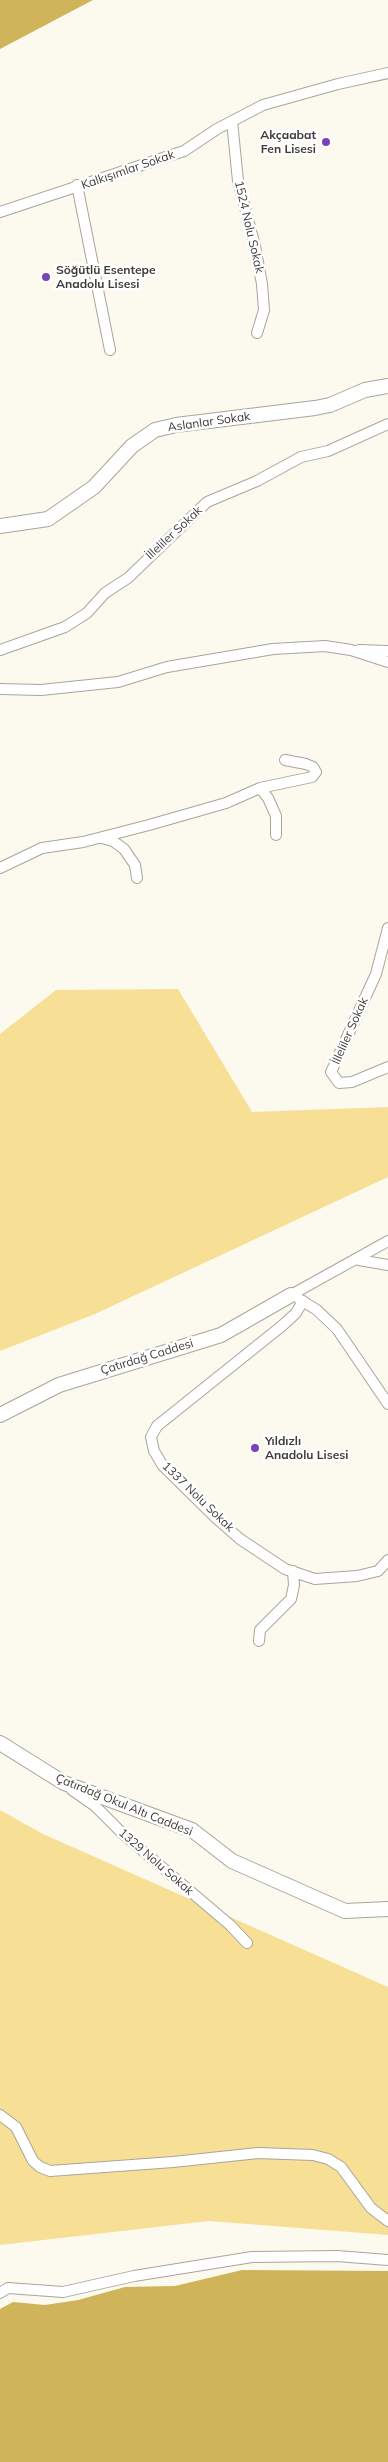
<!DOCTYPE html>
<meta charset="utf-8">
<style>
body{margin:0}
canvas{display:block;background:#fcf9ef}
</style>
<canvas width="388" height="2462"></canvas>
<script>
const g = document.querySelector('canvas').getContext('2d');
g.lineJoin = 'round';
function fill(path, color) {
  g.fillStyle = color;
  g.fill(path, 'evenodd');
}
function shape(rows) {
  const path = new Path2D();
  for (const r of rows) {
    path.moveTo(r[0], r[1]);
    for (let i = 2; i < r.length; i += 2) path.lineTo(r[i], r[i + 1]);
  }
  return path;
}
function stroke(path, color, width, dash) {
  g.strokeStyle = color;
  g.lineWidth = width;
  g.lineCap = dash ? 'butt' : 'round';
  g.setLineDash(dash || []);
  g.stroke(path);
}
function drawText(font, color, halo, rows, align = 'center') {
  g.font = font + ' Mulish,sans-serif';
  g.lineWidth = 5;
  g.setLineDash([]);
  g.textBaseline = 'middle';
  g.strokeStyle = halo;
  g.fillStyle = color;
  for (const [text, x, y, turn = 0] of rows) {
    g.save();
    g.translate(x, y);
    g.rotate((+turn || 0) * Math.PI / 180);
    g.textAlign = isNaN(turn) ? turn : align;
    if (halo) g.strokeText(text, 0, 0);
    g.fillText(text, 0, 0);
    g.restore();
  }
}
const green = shape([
 [178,989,252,1112,388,1107,388,1177,95,1314,0,1351,0,1034,56,990],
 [0,1810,43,1834,388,1987,388,2235,209,2221,0,2245]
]);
const forest = shape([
 [0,0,93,0,0,49],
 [242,2270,388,2271,388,2462,0,2462,0,2309,13,2302,45,2305,78,2300,125,2287,175,2286]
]);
const street = shape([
 [232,121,238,181,255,246,262,284,264,310,257,333],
 [77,185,110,350],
 [0,212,184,151,217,129,263,105,338,84,388,73],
 [0,650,65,627,87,613,105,593,128,578,207,502,257,481,301,457,328,451,388,424],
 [359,650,388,651],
 [0,689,41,690,118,682,167,667,273,649,325,646,351,650,388,662],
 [260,788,268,798,276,816,276,835],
 [102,838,113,841,124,849,135,865,137,878],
 [0,868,42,848,83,842,149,825,226,803,260,788,312,777,316,772,313,767,306,764,285,760],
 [388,928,376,974,331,1072,339,1083,352,1082,388,1067],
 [359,1260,388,1265],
 [291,1295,388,1241],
 [299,1299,317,1310,337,1329,388,1404],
 [303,1301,296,1313,283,1325,157,1426,151,1437,154,1451,163,1466,216,1518,240,1539,285,1569,315,1579,357,1576,378,1571,388,1560],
 [259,1641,260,1630,291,1599,294,1585,293,1571],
 [72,1790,95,1806,123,1834,230,1925,247,1943],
 [0,2115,16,2127,33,2161,40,2167,50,2171,173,2162,258,2153,313,2155,328,2159,341,2167,371,2208,388,2221],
 [0,2293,8,2288,63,2292,134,2276,252,2257,337,2256,388,2260]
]);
const secondary = shape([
 [0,526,48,519,94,487,132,446,155,430,176,425,315,408,330,405,365,390,388,386],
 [0,1415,59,1385,221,1335,291,1295],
 [0,1743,64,1783,192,1830,232,1861,345,1911,388,1909]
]);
const markers = [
 [326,142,5,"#7b41b7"],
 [46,277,5,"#7b41b7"],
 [255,1448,5,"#7b41b7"]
];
const poiNames = [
 ["Akçaabat",316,135,"right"],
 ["Fen Lisesi",316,149,"right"],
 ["Söğütlü Esentepe",56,270],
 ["Anadolu Lisesi",56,284],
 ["Yıldızlı",265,1441],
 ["Anadolu Lisesi",265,1455]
];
const streetNames = [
 ["Kalkışımlar Sokak",128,170,-19],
 ["1524 Nolu Sokak",249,227,77],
 ["Aslanlar Sokak",209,422,-8],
 ["İlleliler Sokak",174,533,-43],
 ["İlleliler Sokak",350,1031,-66],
 ["Çatırdağ Caddesi",147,1357,-17],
 ["1337 Nolu Sokak",198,1497,44],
 ["Çatırdağ Okul Altı Caddesi",124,1805,22],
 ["1329 Nolu Sokak",156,1862,41]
];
fill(green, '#f7e095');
fill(forest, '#cfb459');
stroke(street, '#a8a59b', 12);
stroke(secondary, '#a8a59b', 16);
stroke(street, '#fff', 10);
stroke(secondary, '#fff', 14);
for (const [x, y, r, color] of markers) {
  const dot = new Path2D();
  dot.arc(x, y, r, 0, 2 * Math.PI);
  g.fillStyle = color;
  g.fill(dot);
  stroke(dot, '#fff', 2);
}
drawText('bold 12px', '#3d3c38', '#fff', poiNames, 'left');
drawText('12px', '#3d3c38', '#fff', streetNames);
</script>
